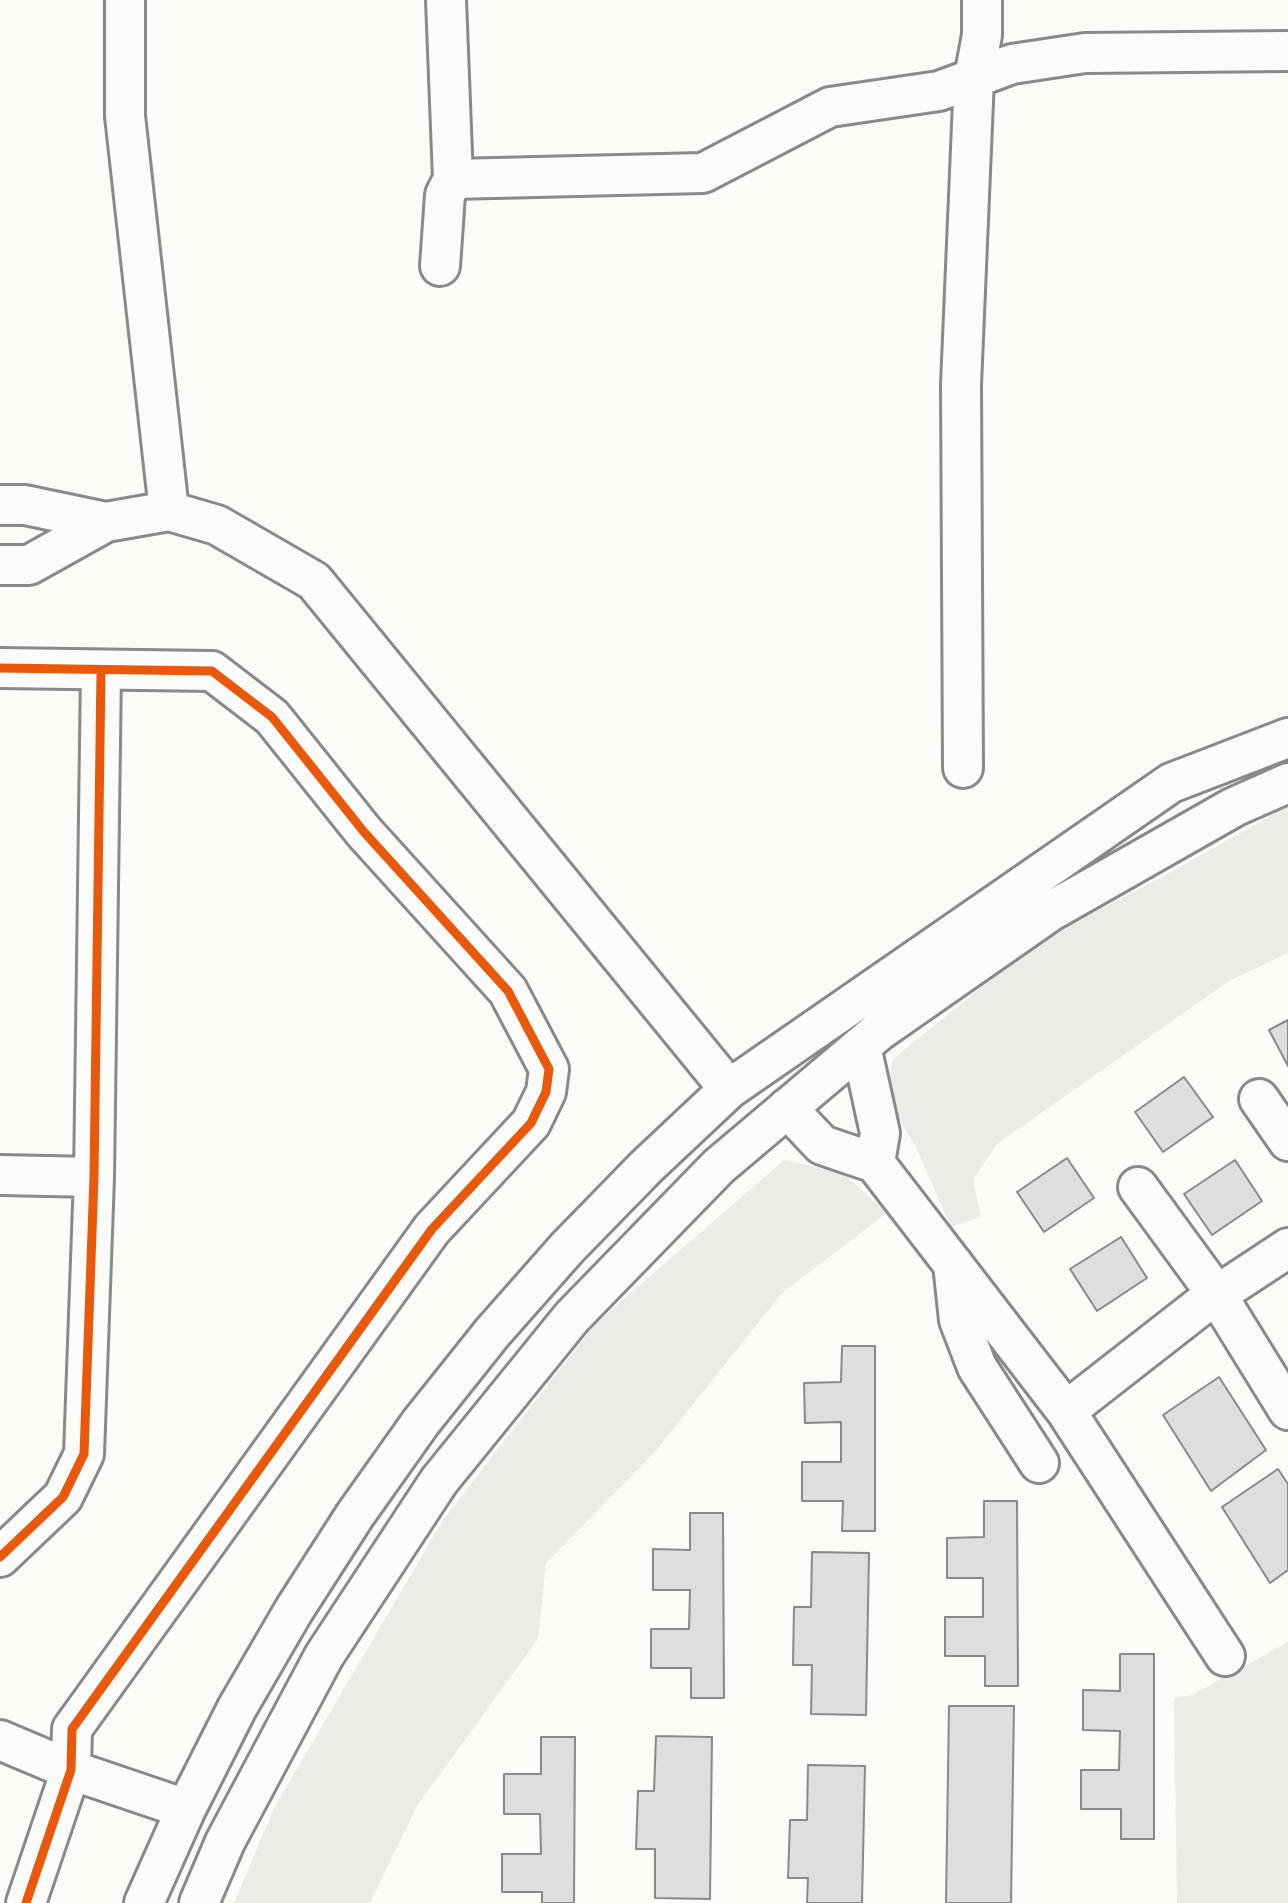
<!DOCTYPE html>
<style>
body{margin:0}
canvas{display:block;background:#fcfbf8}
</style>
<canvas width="1288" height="1903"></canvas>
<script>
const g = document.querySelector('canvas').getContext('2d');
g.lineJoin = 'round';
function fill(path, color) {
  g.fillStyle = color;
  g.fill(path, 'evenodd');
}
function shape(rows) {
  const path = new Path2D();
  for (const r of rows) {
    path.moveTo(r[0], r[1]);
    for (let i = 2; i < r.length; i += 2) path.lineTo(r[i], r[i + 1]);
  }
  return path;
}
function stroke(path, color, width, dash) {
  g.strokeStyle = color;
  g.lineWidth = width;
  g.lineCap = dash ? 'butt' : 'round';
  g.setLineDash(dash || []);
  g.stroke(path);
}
const green = shape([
 [1288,806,1288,953,1229,981,997,1144,973,1179,981,1217,951,1227,916,1147,886,1097,893,1059,1035,944,1173,871],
 [784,1160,843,1173,887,1213,782,1293,653,1454,546,1563,538,1639,417,1806,370,1903,234,1903,275,1806,443,1520,595,1324],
 [1288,1642,1288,1903,1177,1903,1174,1698,1192,1695]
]);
const building = shape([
 [1288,1020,1288,1066,1269,1030,1288,1020],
 [1184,1077,1213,1117,1163,1152,1135,1112,1184,1077],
 [1067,1158,1094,1198,1044,1232,1017,1192,1067,1158],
 [1235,1160,1262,1201,1212,1235,1184,1194,1235,1160],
 [1121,1237,1147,1278,1097,1311,1070,1269,1121,1237],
 [842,1346,875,1346,875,1531,842,1531,843,1501,802,1501,802,1462,841,1462,841,1422,805,1423,804,1383,841,1382,842,1346],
 [1219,1377,1266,1450,1211,1491,1163,1415,1219,1377],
 [1278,1469,1288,1484,1288,1570,1270,1583,1222,1507,1278,1469],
 [984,1501,1017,1501,1018,1686,985,1686,985,1656,945,1656,945,1617,983,1617,983,1578,947,1578,947,1538,984,1537,984,1501],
 [690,1513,723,1513,724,1698,691,1698,691,1668,651,1668,651,1629,689,1629,690,1590,653,1590,653,1549,690,1550,690,1513],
 [812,1552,869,1553,866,1715,811,1714,812,1665,793,1665,794,1607,811,1607,812,1552],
 [1120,1654,1154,1654,1154,1839,1121,1839,1121,1809,1081,1809,1081,1770,1119,1770,1120,1731,1083,1730,1083,1690,1120,1691,1120,1654],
 [949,1706,1014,1706,1011,1903,946,1903,949,1706],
 [656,1736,712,1737,710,1899,655,1898,655,1849,636,1849,638,1791,654,1791,656,1736],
 [541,1737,575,1737,574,1903,542,1903,542,1892,502,1892,502,1854,541,1854,540,1814,504,1814,504,1774,541,1774,541,1737],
 [808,1765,865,1766,862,1903,807,1903,808,1878,788,1878,790,1820,807,1820,808,1765]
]);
const minor = shape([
 [453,179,703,173,830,107,939,91,1012,64,1085,53,1288,51],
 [440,266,445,195,453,179,446,0],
 [0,505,25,505,106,522],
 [0,565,29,565,106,522,169,511,217,525,314,581,729,1089],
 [0,668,212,671,272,717,364,832,508,991,549,1069,546,1092,531,1123,432,1229,72,1729,71,1770,26,1903],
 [963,768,961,385,974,78,982,35,982,0],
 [1259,1099,1288,1141],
 [787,1108,822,1145,875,1163,880,1133,861,1046],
 [875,1163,1066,1411,1225,1656],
 [0,1175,94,1177],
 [1138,1187,1217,1295,1288,1410],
 [953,1264,959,1320,977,1367,1039,1463],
 [1066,1411,1203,1304,1288,1248],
 [0,1557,63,1497,84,1454,94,1177,101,671],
 [0,1740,71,1770,186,1809],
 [144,1903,186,1809,237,1708,294,1610,355,1515,421,1422,492,1333,567,1248,646,1167,729,1089,1171,783,1288,738],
 [199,1903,225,1842,324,1656,439,1481,572,1317,719,1166,879,1031,1051,911,1234,807,1288,783]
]);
const major = shape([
 [125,0,125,116,169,511]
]);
const cycleway = shape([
 [0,668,212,671,272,717,364,832,508,991,549,1069,546,1092,531,1123,432,1229,72,1729,71,1770,26,1903],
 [0,1557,63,1497,84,1454,94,1177,101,671]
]);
fill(green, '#ecebe8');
fill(building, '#dfdedc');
stroke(building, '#898987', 2);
stroke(minor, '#898987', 44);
stroke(major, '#898987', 44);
stroke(minor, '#fbfbf9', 38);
stroke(major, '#fbfbf9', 38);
stroke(cycleway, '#e8590c', 9);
</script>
